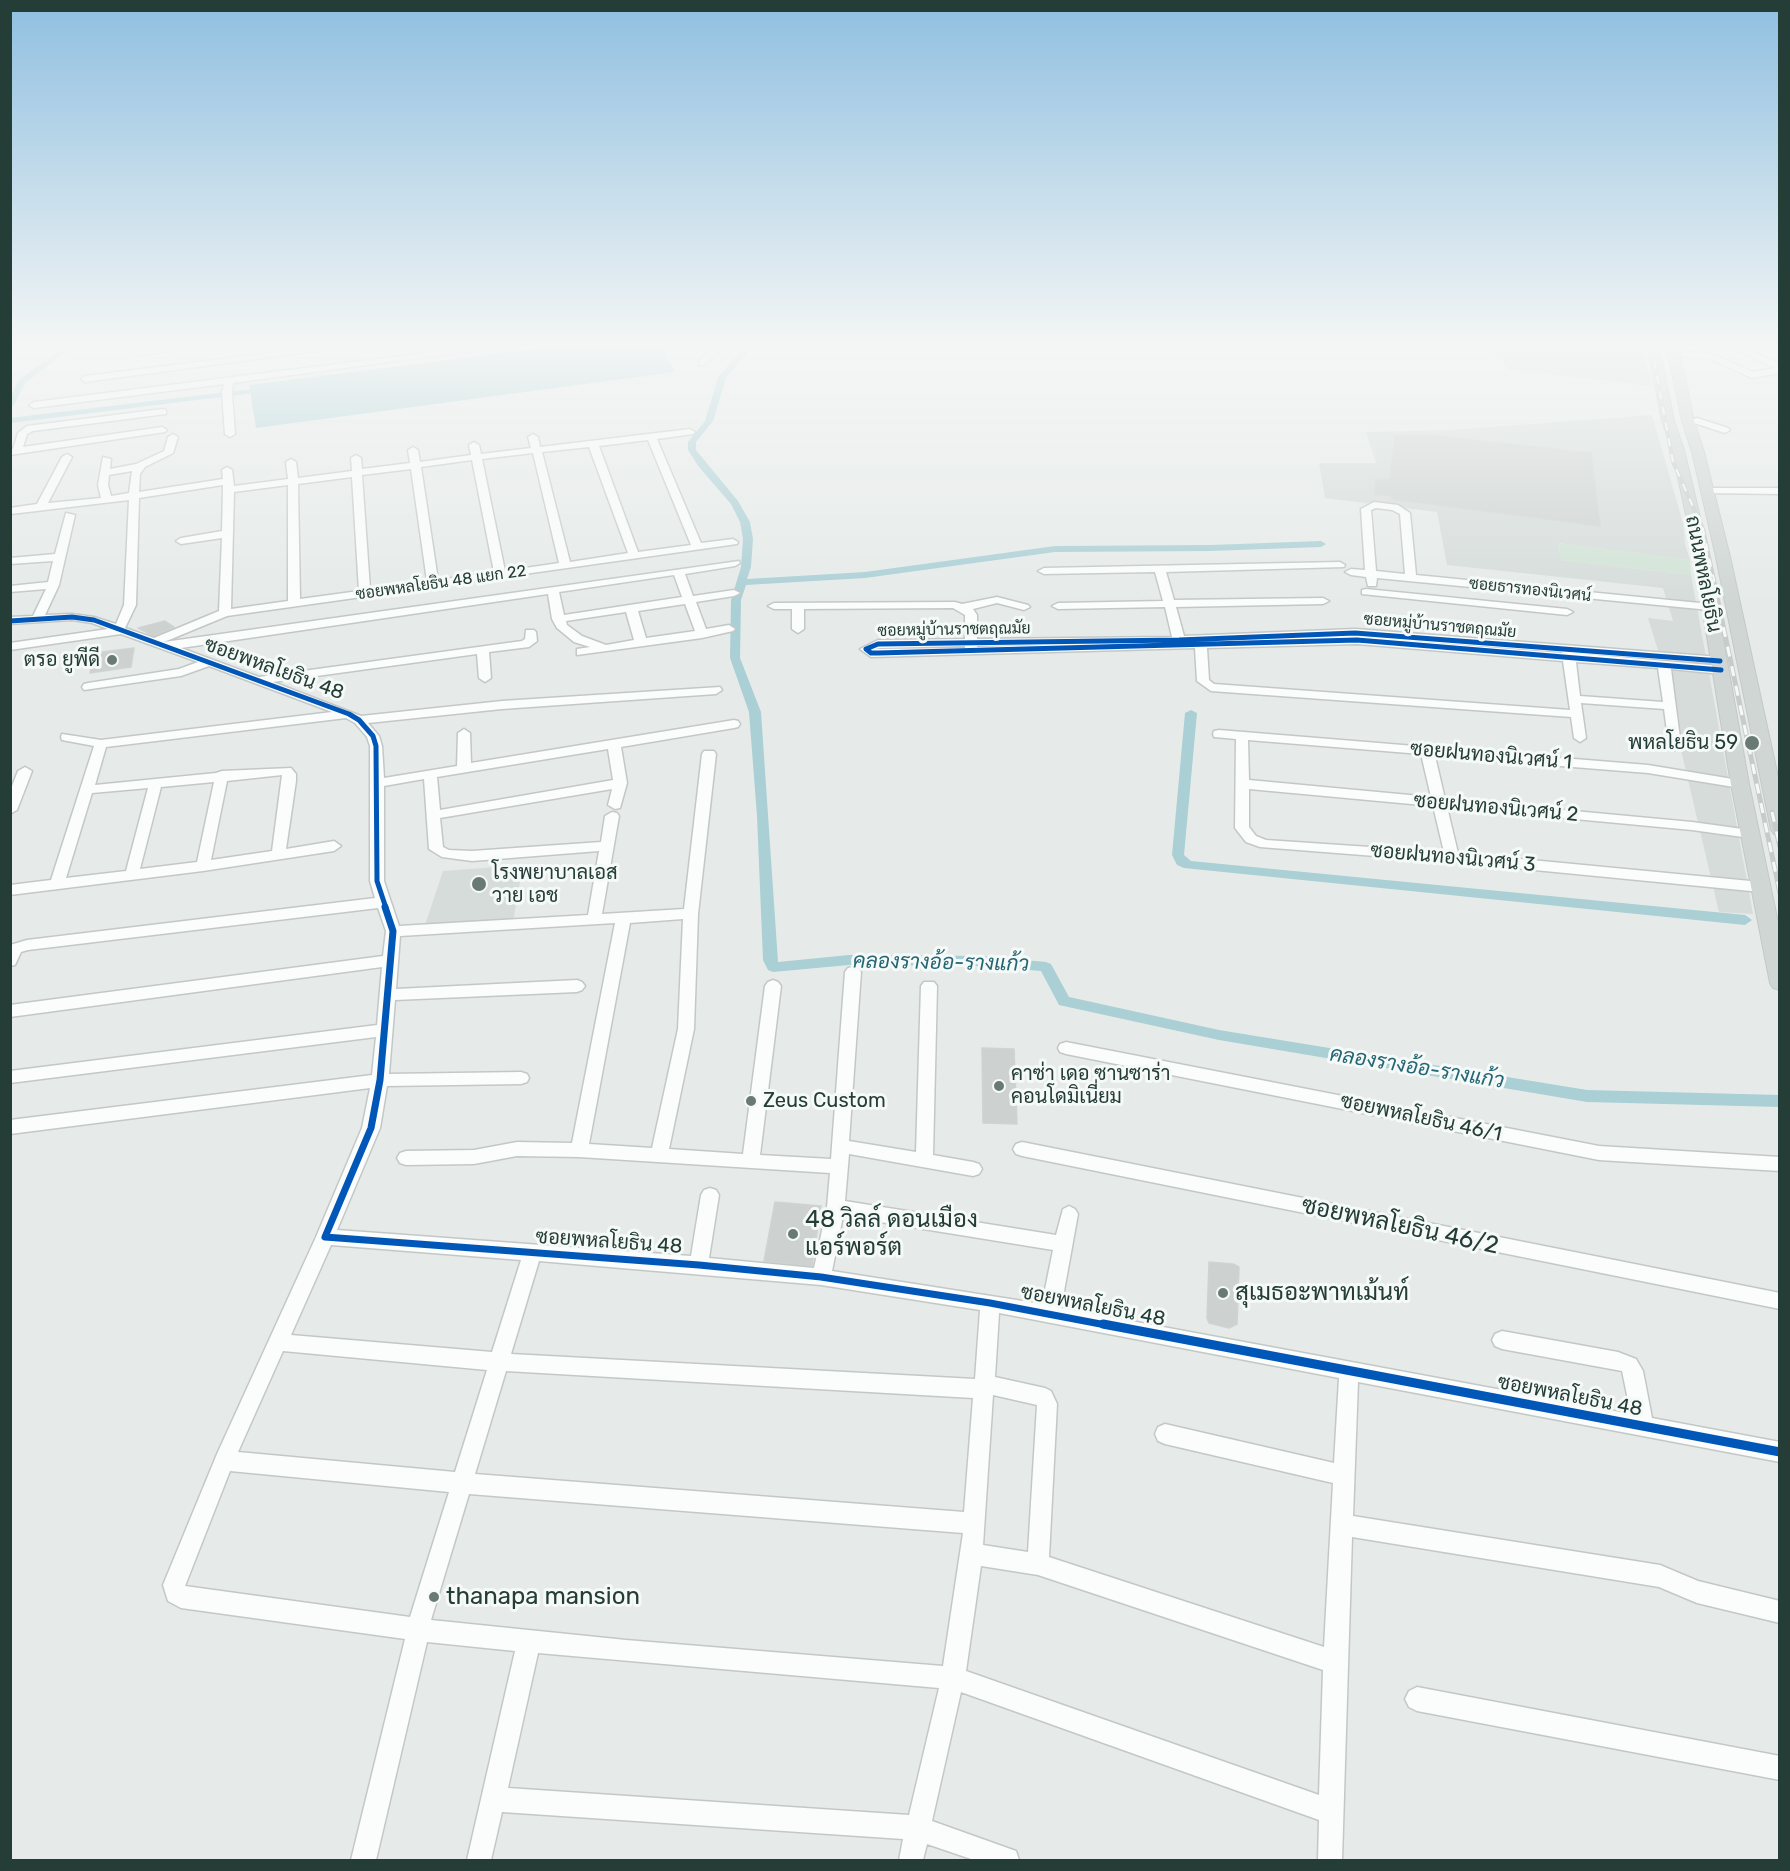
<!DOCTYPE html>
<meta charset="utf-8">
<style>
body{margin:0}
#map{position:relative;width:1790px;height:1871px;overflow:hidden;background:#e6ebe9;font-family:Rubik,sans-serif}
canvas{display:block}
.frame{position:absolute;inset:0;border:12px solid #253d37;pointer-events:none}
</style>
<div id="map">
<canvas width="1790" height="1871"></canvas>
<div class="frame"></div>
</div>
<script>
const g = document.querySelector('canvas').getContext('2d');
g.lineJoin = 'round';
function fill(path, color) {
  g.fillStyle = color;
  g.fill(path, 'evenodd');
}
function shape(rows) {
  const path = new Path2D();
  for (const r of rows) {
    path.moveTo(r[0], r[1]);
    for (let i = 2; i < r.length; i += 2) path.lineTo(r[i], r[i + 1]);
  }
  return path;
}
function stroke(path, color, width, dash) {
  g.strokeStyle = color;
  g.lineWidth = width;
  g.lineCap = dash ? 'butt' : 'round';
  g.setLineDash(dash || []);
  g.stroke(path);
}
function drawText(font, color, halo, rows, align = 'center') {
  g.font = font + ' Rubik,Sarabun,sans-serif';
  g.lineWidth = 6;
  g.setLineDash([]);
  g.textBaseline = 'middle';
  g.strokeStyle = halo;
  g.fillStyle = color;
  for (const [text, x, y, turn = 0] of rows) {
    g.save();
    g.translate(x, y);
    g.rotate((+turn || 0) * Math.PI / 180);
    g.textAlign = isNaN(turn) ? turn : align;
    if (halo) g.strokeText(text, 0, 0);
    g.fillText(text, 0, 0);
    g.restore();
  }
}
const built = shape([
 [1488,344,1642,344,1652,386,1508,370],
 [1652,415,1683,523,1685,544,1690,560,1558,543,1561,560,1691,575,1753,914,1719,912,1681,750,1671,749,1664,709,1676,709,1648,618,1673,621,1663,588,1447,565,1437,512,1325,498,1319,463,1376,463,1366,432,1451,430],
 [523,865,513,922,425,925,443,871]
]);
const green = shape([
 [1558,543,1690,560,1691,575,1561,560]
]);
const water = shape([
 [575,344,660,344,675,372,256,428,249,385]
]);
const canal = shape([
 [68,344,77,344,25,383,14,405,10,407,10,396,19,380,68,344],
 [747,344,755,344,726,378,713,421,696,442,696,450,738,501,750,522,753,539,751,567,747,579,865,572,1055,546,1210,545,1321,541,1326,544,1321,547,1210,551,1055,552,865,578,746,585,741,600,740,658,761,712,778,962,849,955,982,956,1046,962,1051,964,1069,997,1219,1030,1587,1090,1780,1095,1780,1107,1587,1102,1219,1040,1059,1005,1041,971,982,966,849,965,773,972,768,970,763,960,757,816,749,712,730,658,731,600,741,567,743,539,740,522,731,504,699,467,688,450,688,442,705,421,718,377,747,344],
 [268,387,271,387,271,391,10,423,10,418,268,387],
 [1191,710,1197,713,1184,855,1191,861,1745,915,1752,920,1745,925,1184,868,1177,865,1172,855,1185,713,1191,710]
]);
const building = shape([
 [1427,435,1591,453,1600,526,1392,499,1393,496,1375,494,1376,479,1390,480,1395,436,1427,435],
 [165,621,174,627,154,636,138,628,165,621],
 [134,648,131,667,90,673,94,653,134,648],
 [982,1048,1014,1049,1017,1124,983,1123,982,1048],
 [775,1202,821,1206,812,1266,764,1261,775,1202],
 [1209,1262,1233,1264,1239,1267,1237,1324,1229,1328,1209,1323,1207,1318,1209,1262]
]);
const minor = shape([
 [10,344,46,344,10,350,10,344],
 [187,344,214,344,137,356,133,353,137,350,187,344],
 [342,344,369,344,85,382,81,379,85,376,342,344],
 [496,344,523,344,233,383,232,393,235,434,230,437,225,434,222,393,224,384,34,408,29,405,34,402,496,344],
 [717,344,726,344,705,365,699,365,699,361,717,344],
 [1724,344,1736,344,1780,364,1780,373,1752,378,1710,359,1683,357,1679,354,1683,351,1712,354,1753,372,1775,368,1724,344],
 [163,409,166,410,166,414,33,431,27,434,23,447,162,427,167,430,165,432,10,455,10,449,13,449,18,433,27,426,163,409],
 [1697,418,1728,428,1730,430,1725,433,1694,423,1694,419,1697,418],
 [690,429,695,432,693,434,657,439,701,543,733,539,738,542,737,544,227,616,164,642,739,561,740,563,735,566,685,574,693,596,734,590,740,593,734,596,696,602,706,629,729,625,735,629,733,631,702,638,577,655,577,649,590,647,574,642,557,628,552,619,548,594,181,648,259,677,522,641,525,639,526,630,534,630,536,632,537,641,529,647,489,652,491,678,485,682,479,678,477,654,273,682,361,716,502,701,720,687,722,690,716,694,502,709,368,723,379,736,382,746,384,778,457,766,458,733,464,729,470,733,471,763,734,720,738,721,740,724,738,727,734,728,621,747,627,783,620,808,615,809,608,805,612,789,440,818,443,847,449,850,472,851,601,842,605,816,612,812,617,813,619,816,602,914,684,909,702,754,704,751,714,751,716,754,698,914,694,1029,669,1149,743,1154,765,986,768,982,773,980,778,982,781,986,760,1155,831,1159,845,972,848,968,853,967,858,968,861,972,849,1141,916,1152,921,986,924,982,934,982,937,986,933,1155,973,1162,979,1164,982,1169,979,1174,973,1176,849,1154,845,1201,1056,1235,1063,1209,1069,1206,1075,1209,1078,1214,1061,1308,1631,1414,1622,1371,1502,1349,1495,1346,1492,1340,1495,1334,1502,1331,1618,1352,1636,1359,1643,1371,1652,1418,1780,1442,1780,1462,1358,1382,1353,1516,1660,1565,1698,1581,1780,1601,1780,1623,1697,1603,1659,1587,1352,1537,1342,1860,1318,1860,1319,1820,961,1692,932,1821,1016,1851,1019,1860,974,1860,927,1844,923,1860,899,1860,903,1839,502,1812,491,1860,467,1860,515,1651,427,1642,376,1860,351,1860,405,1639,181,1608,168,1601,163,1585,217,1454,316,1237,362,1128,370,1088,10,1134,10,1120,372,1075,376,1037,10,1083,10,1071,377,1025,382,967,10,1017,10,1005,383,956,386,931,378,908,28,950,21,952,15,965,10,966,10,945,27,940,375,898,370,881,370,746,367,737,355,723,346,718,106,747,95,785,216,773,222,771,291,768,296,774,296,781,286,849,334,841,341,846,334,851,203,871,10,895,10,885,51,880,94,746,62,740,61,737,62,734,101,740,332,712,209,666,181,676,84,690,82,687,84,684,88,683,179,669,198,662,121,634,10,650,10,643,108,629,92,623,72,620,10,624,10,617,33,616,46,589,10,592,10,586,48,582,53,561,10,564,10,558,55,554,66,513,75,515,59,585,45,615,72,614,94,617,116,624,124,605,129,500,11,514,10,508,37,504,62,457,67,454,72,457,48,503,101,498,98,485,103,457,111,459,110,469,136,464,164,451,168,437,173,434,178,437,173,453,145,467,140,474,139,492,223,479,222,470,227,467,232,470,234,486,288,479,286,462,291,459,296,462,298,478,352,471,351,458,356,455,361,458,362,469,410,463,408,450,413,447,418,450,420,462,471,455,469,445,474,442,479,445,481,454,531,448,528,437,533,434,538,437,540,447,690,429],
 [648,440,691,545,638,552,599,446,648,440],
 [589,447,628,553,570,562,542,452,589,447],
 [533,453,559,563,505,571,482,459,533,453],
 [472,460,494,572,438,580,421,467,472,460],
 [411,469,427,581,370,589,362,475,411,469],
 [132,471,129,493,111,496,108,485,109,475,132,471],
 [352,477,359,591,300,599,298,484,352,477],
 [223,485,222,531,181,538,176,541,181,544,222,538,219,611,154,638,125,628,136,605,139,498,223,485],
 [288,485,288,601,231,609,234,492,288,485],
 [674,575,682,597,564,615,559,592,674,575],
 [685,604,695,631,646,638,638,611,685,604],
 [626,612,634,640,606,645,582,636,567,625,566,621,626,612],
 [608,749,613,780,440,810,437,777,608,749],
 [282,775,272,851,211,860,227,781,282,775],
 [424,779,429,849,442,857,472,861,599,851,588,915,399,926,384,881,384,786,424,779],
 [214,782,197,862,140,869,161,787,214,782],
 [148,788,126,871,66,878,92,793,148,788],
 [683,919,678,1029,652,1148,589,1144,630,923,683,919],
 [615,923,572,1143,517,1142,474,1150,406,1151,400,1153,397,1158,400,1163,406,1165,474,1164,517,1156,579,1157,830,1173,827,1207,814,1268,709,1258,719,1195,716,1190,710,1188,704,1190,701,1195,691,1256,337,1230,380,1128,387,1086,521,1084,527,1082,529,1078,527,1074,521,1072,389,1074,395,1000,577,992,582,990,585,986,582,982,577,980,396,989,400,936,615,923],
 [843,1216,1053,1250,1042,1304,832,1271,843,1216],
 [331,1245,521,1260,492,1352,291,1335,331,1245],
 [539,1261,821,1285,980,1310,975,1379,511,1354,539,1261],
 [999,1313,1339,1378,1334,1463,1165,1424,1158,1427,1155,1434,1158,1441,1165,1444,1333,1483,1324,1647,1049,1557,1057,1404,1051,1391,1045,1388,995,1377,999,1313],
 [283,1351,487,1370,455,1472,238,1452,283,1351],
 [506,1371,973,1398,964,1512,475,1474,506,1371],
 [993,1395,1037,1405,1028,1552,983,1545,993,1395],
 [230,1471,449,1492,410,1617,185,1586,230,1471],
 [469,1494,963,1533,943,1666,626,1640,431,1620,469,1494],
 [981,1566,1038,1575,1323,1670,1319,1795,966,1671,981,1566],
 [538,1653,939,1688,909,1815,508,1788,538,1653],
 [1708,488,1780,488,1780,494,1704,493,1704,489,1708,488],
 [1374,502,1398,505,1410,513,1416,575,1710,604,1716,607,1710,610,1377,578,1376,586,1368,586,1366,577,1351,575,1345,572,1351,569,1365,570,1361,509,1374,502],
 [1376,508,1392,510,1400,514,1405,574,1376,571,1371,510,1376,508],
 [1340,562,1345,565,1344,567,1166,572,1174,600,1323,598,1329,601,1323,604,1176,607,1184,636,1355,629,1720,657,1724,658,1724,664,1574,653,1721,666,1727,670,1721,674,1671,669,1681,746,1675,750,1669,746,1664,709,1581,703,1586,738,1580,742,1574,738,1571,717,1211,691,1197,681,1195,648,871,657,860,649,878,640,965,639,965,615,953,608,804,609,804,629,798,633,792,629,792,609,774,609,768,606,774,603,955,602,962,604,997,597,1028,605,1030,607,1024,610,997,603,973,609,977,615,977,639,1172,637,1165,607,1058,609,1052,606,1058,603,1163,601,1155,572,1044,574,1038,571,1044,568,1340,562],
 [1398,640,1562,652,1562,653,1398,640],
 [1357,644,1563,661,1570,710,1214,684,1209,680,1207,648,1357,644],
 [1045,645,977,647,977,646,1045,645],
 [965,646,965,648,875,649,880,648,965,646],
 [1576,662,1658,668,1663,702,1580,696,1576,662],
 [1366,589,1567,609,1573,612,1567,615,1362,594,1362,590,1366,589],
 [1219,730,1648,765,1745,781,1747,784,1740,788,1648,773,1435,756,1445,799,1692,822,1750,830,1757,834,1750,838,1692,830,1447,807,1458,853,1761,882,1768,887,1761,892,1452,862,1260,847,1246,842,1235,828,1236,739,1214,737,1213,734,1214,731,1219,730],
 [1248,740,1421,754,1431,797,1249,780,1248,740],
 [1249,789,1433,806,1444,852,1266,840,1256,836,1249,827,1249,789],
 [25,767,32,771,17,810,10,814,10,791,18,771,25,767],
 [1066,1042,1599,1146,1780,1157,1780,1171,1599,1160,1066,1054,1060,1052,1058,1048,1060,1044,1066,1042],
 [1022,1142,1780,1293,1780,1309,1022,1156,1016,1154,1013,1149,1016,1144,1022,1142],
 [1417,1687,1780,1756,1780,1780,1417,1711,1409,1707,1405,1699,1409,1691,1417,1687]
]);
const major = shape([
 [1647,344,1659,344,1674,421,1684,450,1705,538,1749,784,1780,932,1780,990,1773,988,1770,983,1731,784,1691,538,1672,450,1662,421,1647,344],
 [1666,344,1678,344,1694,421,1704,452,1730,557,1780,786,1780,836,1774,834,1771,830,1716,557,1692,452,1682,421,1666,344]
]);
const railFar1 = shape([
 [1651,344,1673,462,1703,529,1716,589]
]);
const rail = shape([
 [1715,588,1780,893],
 [1772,812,1780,847]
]);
const cyclewayFar2 = shape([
 [10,621,72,617,94,620,349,714,359,720,373,736,376,746,377,881,386,908],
 [1720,661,1355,633,1179,640,878,644,866,649,871,653,878,653,1357,640,1721,670]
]);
const cyclewayFar1 = shape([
 [385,907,393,931,380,1080,371,1128,325,1237,699,1265,821,1277,990,1303,1111,1326]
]);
const cycleway = shape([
 [1103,1324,1780,1452]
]);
const markers = [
 [112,660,6,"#697a75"],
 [1752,743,8,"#697a75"],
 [479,884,8,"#697a75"],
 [999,1086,6,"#697a75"],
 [751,1101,6,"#697a75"],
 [793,1234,6,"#697a75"],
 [1223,1293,6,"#697a75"],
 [434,1597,6,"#697a75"]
];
const farStreetnames = [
 ["ซอยพหลโยธิน 48 แยก 22",441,583,-8],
 ["ซอยธารทองนิเวศน์",1530,590,6],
 ["ซอยหมู่บ้านราชตฤณมัย",1440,626,5],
 ["ซอยหมู่บ้านราชตฤณมัย",954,630,-1]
];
const streetNames = [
 ["ถนนพหลโยธิน",1703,574,79],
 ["ซอยพหลโยธิน 48",274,669,20],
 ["ซอยฝนทองนิเวศน์ 1",1491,756,5],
 ["ซอยฝนทองนิเวศน์ 2",1496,808,5],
 ["ซอยฝนทองนิเวศน์ 3",1453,858,5],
 ["ซอยพหลโยธิน 46/1",1421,1118,12],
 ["ซอยพหลโยธิน 48",609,1242,4],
 ["ซอยพหลโยธิน 48",1093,1306,11],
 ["ซอยพหลโยธิน 48",1570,1396,11]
];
const poiNames = [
 ["ตรอ ยูพีดี",100,660,"right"],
 ["พหลโยธิน 59",1738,743,"right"],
 ["โรงพยาบาลเอส",492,873],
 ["วาย เอช",492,896],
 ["คาซ่า เดอ ซานซาร่า",1011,1074],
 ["คอนโดมิเนี่ยม",1011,1097],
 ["Zeus Custom",763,1101]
];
const waterNames = [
 ["คลองรางอ้อ-รางแก้ว",941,963,1],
 ["คลองรางอ้อ-รางแก้ว",1417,1068,9]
];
const nearPoinames = [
 ["48 วิลล์ ดอนเมือง",805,1220],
 ["แอร์พอร์ต",805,1248],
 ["สุเมธอะพาทเม้นท์",1235,1293],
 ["thanapa mansion",446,1597]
];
const nearStreetnames = [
 ["ซอยพหลโยธิน 46/2",1400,1226,12]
];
fill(built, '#d5dcd9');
fill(green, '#d1e3d6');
fill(water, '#aacfd5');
fill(canal, '#aacfd5');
fill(building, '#cdd2d0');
stroke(building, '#cfd4d2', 1.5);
stroke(minor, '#c3c8c6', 3);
stroke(major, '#c2cac7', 2);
fill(minor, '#fbfcfc');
fill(major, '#cfd6d4');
stroke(railFar1, '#c7ccca', 4);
stroke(rail, '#c7ccca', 5);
stroke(railFar1, '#f5f9f7', 2, [8]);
stroke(rail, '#f5f9f7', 3, [10]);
stroke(cyclewayFar2, '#0057b8', 5);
stroke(cyclewayFar1, '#0057b8', 7);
stroke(cycleway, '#0057b8', 9);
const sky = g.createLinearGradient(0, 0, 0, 606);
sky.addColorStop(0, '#8fbfe0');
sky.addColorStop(0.57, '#f4f6f5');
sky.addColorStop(1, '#f4f6f500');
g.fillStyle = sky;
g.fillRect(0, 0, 1790, 606);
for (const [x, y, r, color] of markers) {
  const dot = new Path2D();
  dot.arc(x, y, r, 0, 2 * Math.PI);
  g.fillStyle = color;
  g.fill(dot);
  stroke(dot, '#f5f9f7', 2);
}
drawText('16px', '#253d37', '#f5f9f7', farStreetnames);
drawText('20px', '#253d37', '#f5f9f7', streetNames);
drawText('20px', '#253d37', '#f5f9f7', poiNames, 'left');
drawText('italic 21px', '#246674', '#f5f9f7', waterNames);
drawText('24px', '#253d37', '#f5f9f7', nearPoinames, 'left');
drawText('24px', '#253d37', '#f5f9f7', nearStreetnames);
</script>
